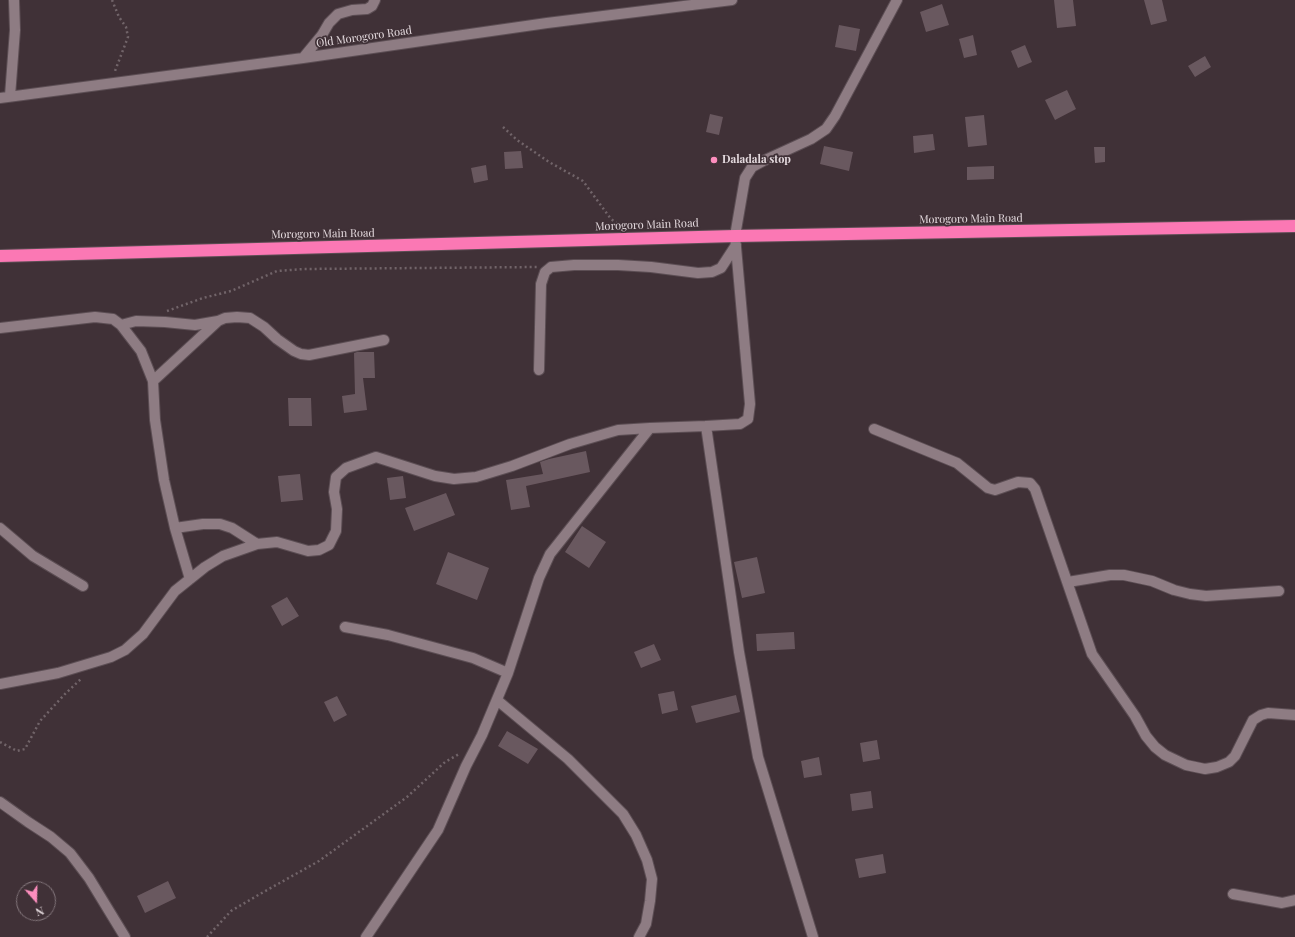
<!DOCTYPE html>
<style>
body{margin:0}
#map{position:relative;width:1295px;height:937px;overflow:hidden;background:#403137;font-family:"Playfair Display",serif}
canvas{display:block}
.north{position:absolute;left:16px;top:881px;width:40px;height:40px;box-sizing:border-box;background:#403137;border:1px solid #82757a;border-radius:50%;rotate:160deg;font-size:11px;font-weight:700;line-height:16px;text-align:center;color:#e4dade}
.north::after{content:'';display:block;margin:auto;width:14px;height:18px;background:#fd8ebe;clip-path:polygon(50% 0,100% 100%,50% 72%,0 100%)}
</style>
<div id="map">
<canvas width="1295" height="937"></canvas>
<div class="north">N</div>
</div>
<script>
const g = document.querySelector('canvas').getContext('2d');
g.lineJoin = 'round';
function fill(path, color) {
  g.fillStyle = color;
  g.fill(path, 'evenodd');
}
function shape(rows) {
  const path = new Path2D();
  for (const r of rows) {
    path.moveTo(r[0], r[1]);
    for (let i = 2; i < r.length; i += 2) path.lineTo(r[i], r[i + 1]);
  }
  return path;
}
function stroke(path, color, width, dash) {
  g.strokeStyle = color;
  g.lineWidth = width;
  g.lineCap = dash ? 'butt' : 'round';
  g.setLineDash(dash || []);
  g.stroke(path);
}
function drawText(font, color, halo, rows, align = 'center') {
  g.font = font + ' "Playfair Display",serif';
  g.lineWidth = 3.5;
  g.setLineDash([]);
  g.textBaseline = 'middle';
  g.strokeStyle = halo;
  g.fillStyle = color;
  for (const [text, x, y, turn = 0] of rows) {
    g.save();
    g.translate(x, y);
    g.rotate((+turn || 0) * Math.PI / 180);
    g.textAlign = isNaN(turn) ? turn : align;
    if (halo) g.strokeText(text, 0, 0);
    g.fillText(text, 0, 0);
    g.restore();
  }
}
const building = shape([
 [1054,0,1073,0,1076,26,1057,28],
 [1144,0,1162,0,1167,21,1151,25],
 [942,4,949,25,926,32,920,12],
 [839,25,860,29,856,51,835,47],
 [973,35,977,55,964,58,959,39],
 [1025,45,1032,62,1018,68,1011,51],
 [1205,56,1211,67,1195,77,1188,66],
 [1067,90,1076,109,1055,120,1045,100],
 [710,114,723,117,719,135,706,132],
 [984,115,987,145,968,147,965,117],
 [933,134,935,150,914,153,913,136],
 [824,146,853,152,849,171,820,164],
 [1094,147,1105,147,1105,162,1095,163],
 [521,151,523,168,505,169,504,152],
 [486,165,488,180,474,183,471,168],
 [994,166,994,179,967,180,967,167],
 [357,352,374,352,375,378,363,378,367,410,344,413,342,396,355,394,354,353],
 [288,398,311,398,312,426,289,426],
 [586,451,590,472,526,486,530,507,511,510,506,480,543,474,540,462,549,459],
 [300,474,303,500,281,502,278,476],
 [403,476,406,498,390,500,387,478],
 [446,493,455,515,414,531,405,508],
 [582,526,606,542,589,568,565,552],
 [448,552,489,568,477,600,436,584],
 [757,557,765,593,742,598,734,562],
 [287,597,299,616,282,626,271,606],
 [794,632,795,649,757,651,756,634],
 [654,644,661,660,641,668,634,652],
 [674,691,678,710,662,714,658,694],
 [736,695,740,712,696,723,691,706],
 [337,696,347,715,334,722,324,702],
 [507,731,538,749,528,764,498,746],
 [877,740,880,759,863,762,860,743],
 [819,757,822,775,804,778,801,761],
 [871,791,873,808,852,811,850,794],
 [883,854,886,873,859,878,855,859],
 [168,881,176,898,145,913,137,896]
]);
const path = shape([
 [112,0,119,17,126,27,128,37,115,71],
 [503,127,517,140,549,162,583,181,611,219,622,227],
 [167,311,203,298,231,291,277,271,304,269,537,267],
 [0,742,17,751,25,749,40,721,65,694,82,678],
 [207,937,231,911,260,894,319,861,407,797,445,762,459,754]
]);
const minor = shape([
 [303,58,322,35,329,23,338,14,352,10,367,9,372,6,375,0],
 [10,96,15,30,14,0],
 [0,98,303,58,547,23,732,0],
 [121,325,136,321,165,322,195,325,218,321],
 [0,328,95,317,113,319,121,325,141,351,153,381,155,420,164,480,175,528,190,579],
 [539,370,541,284,545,272,551,267,574,265,618,265,651,267,698,273,712,272,721,268,736,245],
 [153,381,218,321,225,318,237,317,250,318,264,327,277,339,294,351,301,354,309,355,384,340],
 [706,426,739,652,758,757,813,937],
 [874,429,957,463,988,488,995,490,1018,482,1030,483,1035,489,1092,654,1135,716,1146,736,1155,747,1165,755,1186,765,1205,769,1217,767,1229,762,1235,756,1253,720,1261,715,1268,713,1295,715],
 [0,528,33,556,83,586],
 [175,528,203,524,220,524,232,528,257,544],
 [1068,582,1110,575,1124,575,1152,581,1174,590,1190,594,1206,596,1279,591],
 [345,627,388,635,473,658,508,673],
 [0,684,58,673,111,657,125,650,143,634,175,591,205,567,223,556,257,544,277,542,308,551,319,550,329,545,336,531,337,509,334,492,336,477,346,468,376,457,435,476,454,479,476,477,512,466,570,444,618,430,650,428],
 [497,700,568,759,623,814,636,835,647,860,652,879,650,901,646,924,639,937],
 [0,802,28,822,51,837,70,853,89,878,125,937],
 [1233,894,1282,903,1295,900],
 [366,937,438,830,466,766,482,735,508,673,539,578,550,554,650,428,706,426,740,424,748,419,750,404,735,236,745,178,752,167,763,161,811,139,826,129,835,116,897,0]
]);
const highway = shape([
 [0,256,735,236,1295,226]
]);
const markers = [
 [714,160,4,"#fd8ebe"]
];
const streetNames = [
 ["Old Morogoro Road",364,37,-8],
 ["Morogoro Main Road",971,219,-1],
 ["Morogoro Main Road",647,225,-2],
 ["Morogoro Main Road",323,234,-1]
];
const poiNames = [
 ["Daladala stop",722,160]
];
fill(building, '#69585f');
stroke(minor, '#5c4e54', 12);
stroke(highway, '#5c4e54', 14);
stroke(path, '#716469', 2.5, [2, 3]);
stroke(minor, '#8e7c83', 10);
stroke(highway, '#fb78b4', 12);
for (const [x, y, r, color] of markers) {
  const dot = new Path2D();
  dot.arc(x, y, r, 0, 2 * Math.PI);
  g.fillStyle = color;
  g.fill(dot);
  stroke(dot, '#403137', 1.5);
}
drawText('11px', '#e4dade', '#403137', streetNames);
drawText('bold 11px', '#e4dade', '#403137', poiNames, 'left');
</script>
